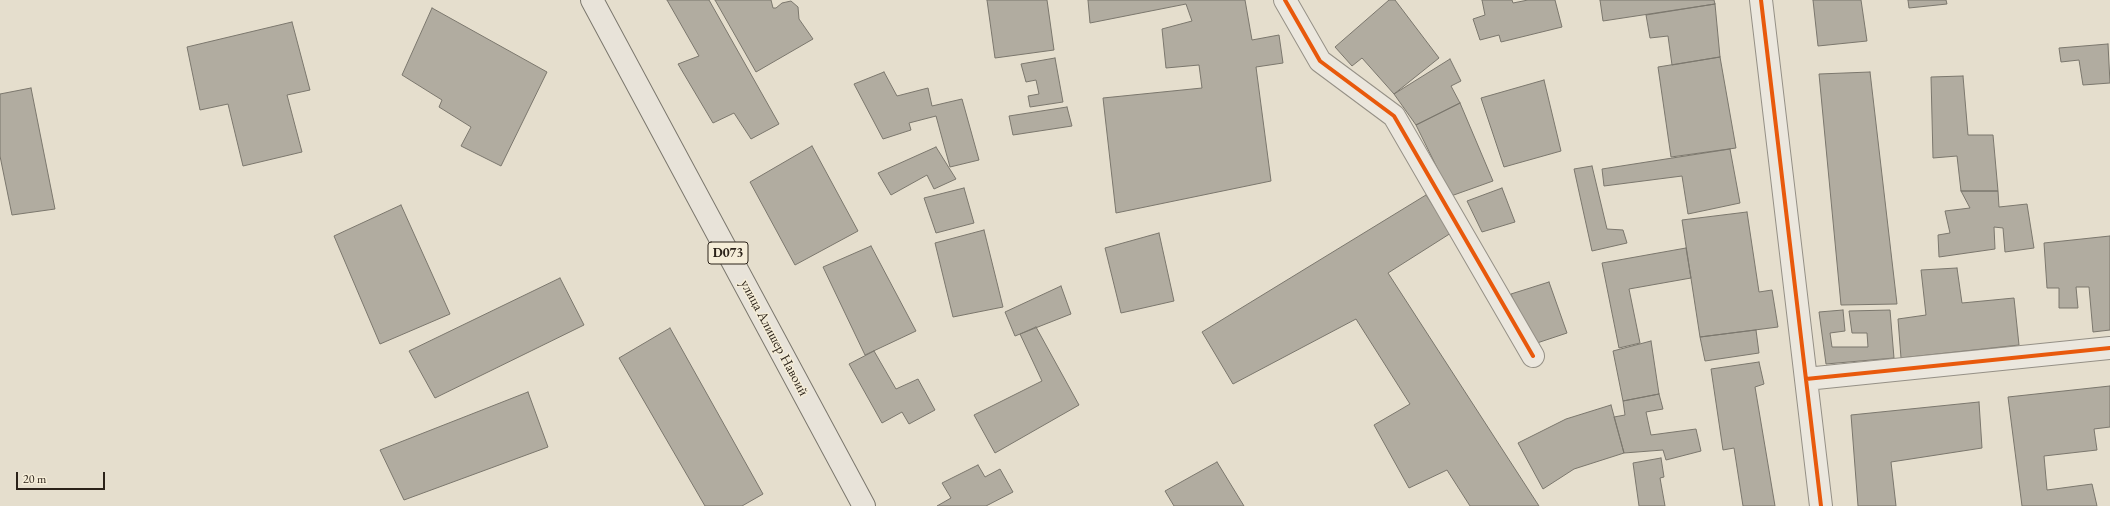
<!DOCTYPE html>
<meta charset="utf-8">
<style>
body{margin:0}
#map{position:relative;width:2110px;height:506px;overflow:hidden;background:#e5decd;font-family:"EB Garamond",serif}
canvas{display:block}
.scale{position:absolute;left:16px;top:472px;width:89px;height:18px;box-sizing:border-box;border:2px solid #2b2219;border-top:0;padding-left:5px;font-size:12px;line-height:14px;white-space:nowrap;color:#2b2219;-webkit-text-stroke:3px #f5edd8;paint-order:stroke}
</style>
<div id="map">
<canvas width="2110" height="506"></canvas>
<div class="scale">20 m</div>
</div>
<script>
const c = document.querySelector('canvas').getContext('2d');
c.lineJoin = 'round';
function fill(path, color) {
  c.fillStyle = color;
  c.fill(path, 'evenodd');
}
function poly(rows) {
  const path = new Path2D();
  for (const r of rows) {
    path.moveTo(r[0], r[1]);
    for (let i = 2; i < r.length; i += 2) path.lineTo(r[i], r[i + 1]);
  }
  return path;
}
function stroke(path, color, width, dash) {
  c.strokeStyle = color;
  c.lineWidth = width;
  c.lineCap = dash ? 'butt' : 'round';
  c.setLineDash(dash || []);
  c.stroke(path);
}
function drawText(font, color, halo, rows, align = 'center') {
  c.font = font + ' "EB Garamond",serif';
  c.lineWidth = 3;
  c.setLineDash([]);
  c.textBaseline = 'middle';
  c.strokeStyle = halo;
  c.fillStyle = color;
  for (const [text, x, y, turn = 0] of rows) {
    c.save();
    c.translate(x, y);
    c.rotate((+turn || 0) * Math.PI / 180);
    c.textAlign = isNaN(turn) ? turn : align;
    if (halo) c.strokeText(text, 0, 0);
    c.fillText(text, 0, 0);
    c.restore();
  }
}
const building = poly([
 [667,0,709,0,779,124,751,139,734,113,713,123,678,64,699,56,667,0],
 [715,0,771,0,773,8,776,8,782,3,791,1,798,7,799,19,813,39,756,72,715,0],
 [987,0,1047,0,1054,50,995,58,987,0],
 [1088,0,1245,0,1252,40,1279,35,1283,63,1256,67,1271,181,1116,213,1103,98,1202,88,1199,65,1166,68,1162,29,1192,21,1186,4,1090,23,1088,0],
 [1389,0,1395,0,1439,58,1394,94,1362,58,1352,66,1335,47,1389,0],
 [1482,0,1512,0,1513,3,1528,0,1555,0,1562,27,1501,42,1499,35,1480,40,1473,19,1485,15,1482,0],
 [1600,0,1714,0,1715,4,1603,21,1600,0],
 [1813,0,1861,0,1867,41,1818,46,1813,0],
 [1908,0,1946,0,1947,4,1909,8,1908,0],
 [1715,4,1720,57,1672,65,1668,36,1650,38,1646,15,1715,4],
 [432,8,547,72,501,166,461,146,471,127,439,107,442,100,402,75,432,8],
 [292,22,310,90,287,95,302,152,243,166,228,104,200,110,187,47,292,22],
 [2108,44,2110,83,2083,85,2079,60,2061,62,2059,48,2108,44],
 [1720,57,1736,148,1671,157,1658,67,1720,57],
 [1055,58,1063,102,1030,107,1028,96,1039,94,1036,80,1026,82,1021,64,1055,58],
 [1450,59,1461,81,1451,86,1460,103,1416,125,1394,94,1450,59],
 [884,72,897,96,928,88,932,106,962,99,979,160,950,167,936,116,909,123,911,130,883,139,854,84,884,72],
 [1870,72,1897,304,1841,305,1819,74,1870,72],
 [1963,76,1968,135,1993,135,1998,191,1961,191,1957,156,1933,158,1931,77,1963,76],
 [1544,80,1561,151,1504,167,1481,98,1544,80],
 [31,88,55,209,12,215,0,156,0,94,31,88],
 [1460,103,1493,181,1451,196,1416,125,1460,103],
 [1067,107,1072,126,1013,135,1009,116,1067,107],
 [812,146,858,231,795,265,750,182,812,146],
 [936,147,956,179,934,189,927,175,891,195,878,173,936,147],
 [1730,149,1740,203,1688,214,1682,176,1604,186,1602,169,1730,149],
 [1592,166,1607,229,1623,230,1627,243,1592,251,1574,169,1592,166],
 [964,188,974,223,936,233,924,198,964,188],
 [1502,188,1515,222,1482,232,1467,201,1502,188],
 [1961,191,1998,191,1999,207,2027,204,2034,248,2005,252,2003,228,1994,227,1995,249,1939,257,1938,235,1950,233,1945,211,1970,208,1961,191],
 [1426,195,1451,233,1388,273,1539,506,1470,506,1447,470,1409,488,1374,425,1410,404,1356,319,1233,384,1202,332,1426,195],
 [401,205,450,314,380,344,334,236,401,205],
 [1747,212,1759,292,1772,290,1778,327,1700,337,1682,220,1747,212],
 [984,230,1003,307,953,317,935,243,984,230],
 [1159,233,1174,301,1121,313,1105,248,1159,233],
 [2110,236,2110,330,2093,332,2089,287,2076,287,2078,308,2059,308,2059,288,2047,288,2044,243,2110,236],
 [871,246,916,331,865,355,823,267,871,246],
 [1686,248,1691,278,1629,289,1640,343,1619,348,1602,263,1686,248],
 [1957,268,1962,303,2014,298,2019,345,1901,358,1898,319,1926,315,1921,270,1957,268],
 [560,278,584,325,435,398,409,351,560,278],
 [1549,282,1567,333,1531,345,1511,294,1549,282],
 [1061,286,1071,314,1015,336,1005,312,1061,286],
 [1843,310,1845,331,1830,333,1832,347,1868,347,1867,333,1852,333,1849,311,1890,310,1894,358,1826,364,1819,312,1843,310],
 [1036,327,1079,405,995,453,974,415,1042,381,1020,334,1036,327],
 [670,328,763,494,742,506,705,506,619,358,670,328],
 [1756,330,1759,353,1705,361,1700,337,1756,330],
 [1651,341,1659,394,1623,401,1613,351,1651,341],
 [874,351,896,389,918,379,935,410,909,424,902,412,882,423,849,364,874,351],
 [1759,362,1764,384,1755,387,1775,506,1743,506,1734,448,1723,450,1711,369,1759,362],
 [2110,386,2110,427,2094,429,2097,450,2044,456,2047,490,2092,484,2097,506,2022,506,2008,397,2110,386],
 [528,392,548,447,404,500,380,450,528,392],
 [1659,394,1663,409,1646,412,1651,435,1696,429,1701,451,1666,460,1663,450,1624,453,1614,417,1625,415,1623,401,1659,394],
 [1979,402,1982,448,1891,462,1896,506,1858,506,1851,415,1979,402],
 [1611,405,1624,453,1574,469,1543,489,1518,443,1566,419,1611,405],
 [1661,458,1664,477,1660,478,1665,506,1639,506,1633,463,1661,458],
 [1217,462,1244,506,1174,506,1165,491,1217,462],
 [978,465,985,477,1000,469,1013,492,986,506,937,506,951,498,942,483,978,465]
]);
fill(building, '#b1aca0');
stroke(building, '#7b776d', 1);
const minor = poly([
 [1285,0,1320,61,1394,116,1533,356],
 [1761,0,1821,506],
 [1806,379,2110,348]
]);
const major = poly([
 [592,0,864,506]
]);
stroke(minor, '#959086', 24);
stroke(major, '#7b776d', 24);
stroke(minor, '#ebe7de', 22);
stroke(major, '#e8e3d9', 22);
stroke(poly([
 [1285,0,1320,61,1394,116,1533,356],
 [1761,0,1821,506],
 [1806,379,2110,348]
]), '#e8590c', 4);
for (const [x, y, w] of [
 [728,253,40]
]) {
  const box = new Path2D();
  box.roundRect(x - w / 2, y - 11, w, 22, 3);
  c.fillStyle = '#f5edd8';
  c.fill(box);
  stroke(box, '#2b2219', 1);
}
drawText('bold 13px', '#2b2219', null, [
 ["D073",728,253]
]);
drawText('14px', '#2b2219', '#f5edd8', [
 ["улица Алишер Навоий",774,338,62]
]);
</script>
